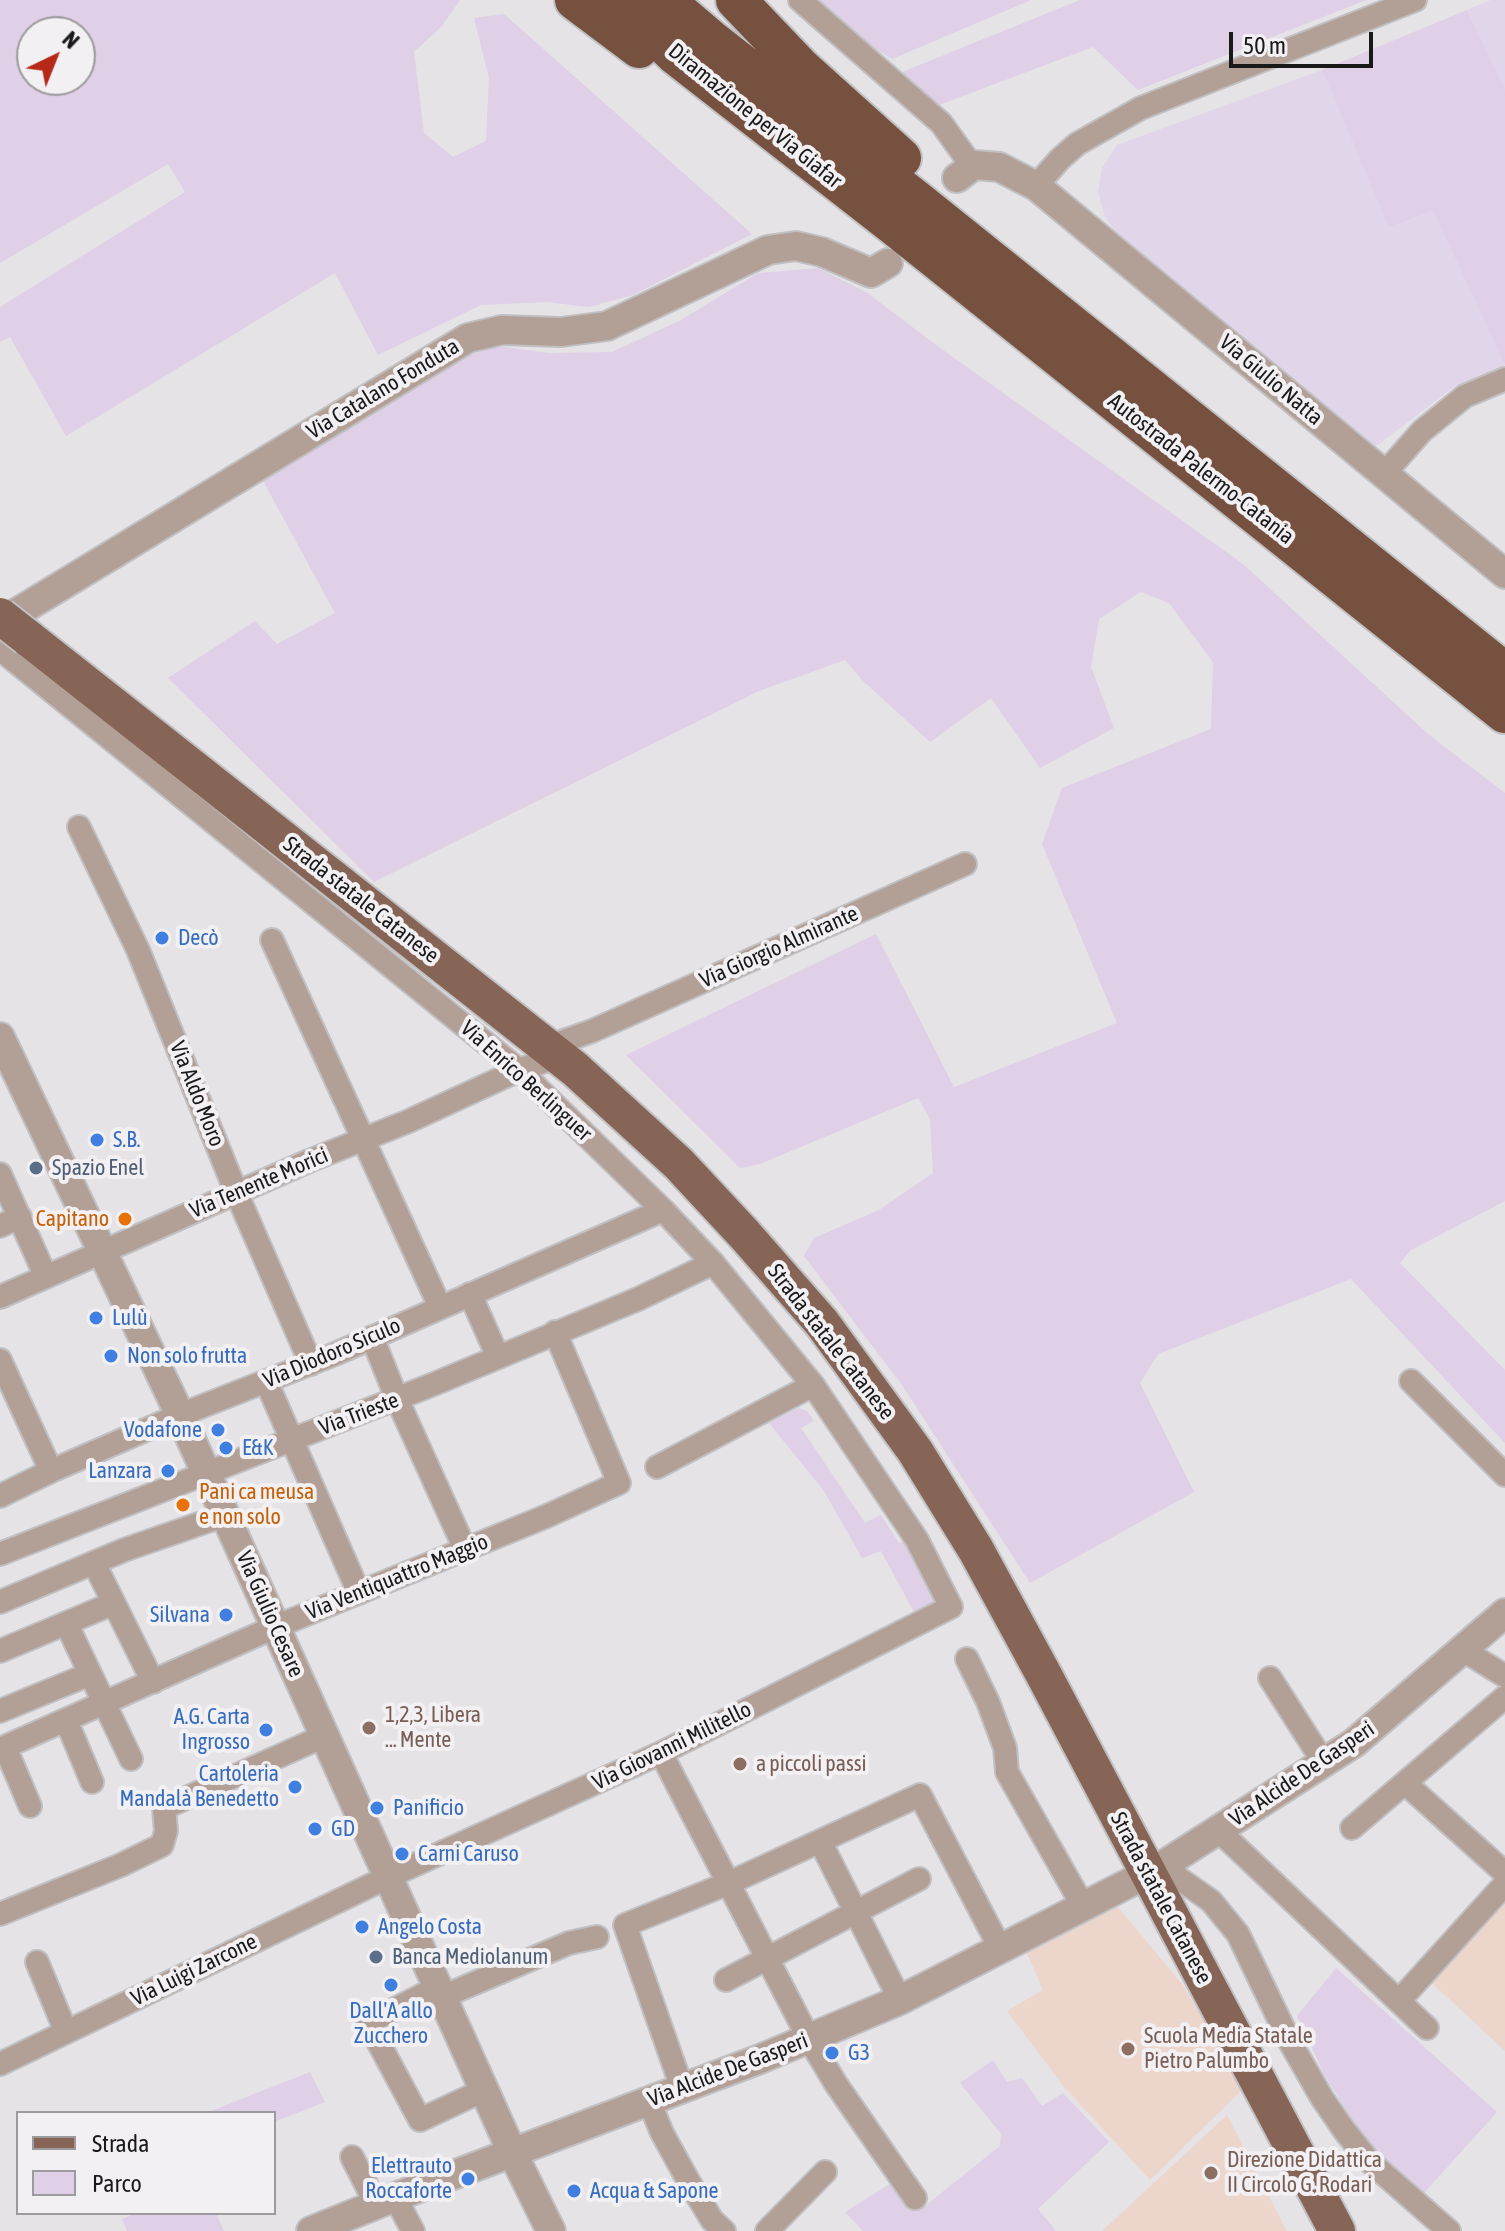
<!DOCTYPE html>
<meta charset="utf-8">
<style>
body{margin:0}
#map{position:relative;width:1505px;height:2231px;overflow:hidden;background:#e5e3e6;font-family:"Asap Condensed",sans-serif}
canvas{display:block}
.legend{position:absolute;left:16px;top:2111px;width:260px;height:104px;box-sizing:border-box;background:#f2f0f3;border:2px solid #9b9a9c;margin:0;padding:10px 14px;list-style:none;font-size:24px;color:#19191a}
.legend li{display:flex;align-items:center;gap:16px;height:40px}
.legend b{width:40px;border:2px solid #9b9a9c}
.north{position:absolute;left:16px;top:16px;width:80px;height:80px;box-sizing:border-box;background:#f2f0f3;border:2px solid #9b9a9c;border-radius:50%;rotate:43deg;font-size:22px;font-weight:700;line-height:32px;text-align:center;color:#19191a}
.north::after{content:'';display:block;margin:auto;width:28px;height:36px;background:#b62918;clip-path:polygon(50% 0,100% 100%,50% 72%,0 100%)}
.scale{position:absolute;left:1229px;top:32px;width:144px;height:36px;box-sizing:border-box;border:4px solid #19191a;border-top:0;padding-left:10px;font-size:24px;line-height:28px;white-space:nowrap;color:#19191a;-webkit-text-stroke:6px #f2f0f3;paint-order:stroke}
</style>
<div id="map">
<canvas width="1505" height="2231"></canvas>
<ul class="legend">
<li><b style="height:10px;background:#876556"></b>Strada</li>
<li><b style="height:22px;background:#dfcfe7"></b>Parco</li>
</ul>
<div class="north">N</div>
<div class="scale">50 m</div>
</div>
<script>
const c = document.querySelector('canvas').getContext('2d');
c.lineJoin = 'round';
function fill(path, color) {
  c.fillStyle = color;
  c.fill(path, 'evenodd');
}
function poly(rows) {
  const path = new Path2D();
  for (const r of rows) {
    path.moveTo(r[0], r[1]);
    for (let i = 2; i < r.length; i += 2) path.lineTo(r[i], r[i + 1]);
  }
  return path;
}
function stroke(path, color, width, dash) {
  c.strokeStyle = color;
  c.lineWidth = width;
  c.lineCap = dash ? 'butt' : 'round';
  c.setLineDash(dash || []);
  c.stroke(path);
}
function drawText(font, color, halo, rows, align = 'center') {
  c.font = font + ' "Asap Condensed",sans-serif';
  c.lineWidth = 8;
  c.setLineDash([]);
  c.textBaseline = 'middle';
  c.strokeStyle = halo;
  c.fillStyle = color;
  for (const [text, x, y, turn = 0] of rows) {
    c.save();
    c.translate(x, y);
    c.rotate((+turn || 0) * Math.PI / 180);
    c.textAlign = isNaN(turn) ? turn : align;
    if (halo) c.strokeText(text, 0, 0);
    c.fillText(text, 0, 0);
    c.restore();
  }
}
fill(poly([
 [1491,0,1505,0,1505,89,1467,10],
 [1322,70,1389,226,1433,209,1505,365,1454,387,1375,447,1361,438,1121,239,1105,217,1098,192,1102,168,1117,145]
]), '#e0d5e9');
fill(poly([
 [1505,1902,1505,2051,1431,1982],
 [1118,1907,1183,1985,1243,2089,1150,2180,1065,2088,1007,2011,1043,1990,1026,1951],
 [1227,2115,1287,2231,1102,2231]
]), '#ecd5ca');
fill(poly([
 [0,0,460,0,442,26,414,52,424,133,453,157,486,141,489,78,474,18,504,14,752,234,633,295,589,307,547,302,481,305,378,355,335,273,66,436,10,337,0,342,0,307,185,192,168,164,0,263],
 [32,32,80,32,80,80,32,80],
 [818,0,1031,0,892,59,867,44],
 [1080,0,1366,0,1138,90,1093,47,939,105,902,72],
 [1467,10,1505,89,1505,365,1433,210,1389,227,1322,70],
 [818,268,866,292,936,345,1243,564,1428,734,1505,793,1505,1201,1411,1250,1400,1263,1505,1370,1505,1443,1351,1279,1158,1354,1140,1383,1194,1492,1030,1583,902,1385,804,1256,814,1238,879,1210,933,1173,930,1119,918,1098,760,1164,740,1168,626,1055,876,934,954,1087,1117,1023,1042,844,1062,788,1211,729,1213,662,1169,603,1141,592,1099,619,1091,667,1114,728,1040,768,991,698,930,742,863,681,845,660,759,691,374,882,168,678,255,621,277,644,335,613,262,479,458,359,497,346,548,353,612,352,681,320,758,273],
 [799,1408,807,1411,814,1421,801,1428,865,1523,881,1515,899,1543,906,1541,940,1603,920,1623,881,1551,862,1558,824,1491,769,1423],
 [1336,1968,1497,2112,1423,2194,1366,2142,1325,2076,1297,2016],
 [993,2060,1007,2082,1022,2078,1042,2106,1063,2093,1109,2142,1038,2209,1056,2231,863,2231,845,2212,893,2182,906,2200,920,2210,1000,2146,1001,2134,960,2083],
 [310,2072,325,2102,274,2122,274,2113,206,2113],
 [136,2213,216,2213,224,2231,127,2231,122,2219]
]), '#dfcfe7');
const minor = poly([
 [800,0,941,123,972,166],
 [1036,186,1060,159,1077,144,1141,108,1415,0],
 [1384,474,1422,431,1465,396,1505,379],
 [0,649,519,1070,663,1210,713,1263,813,1385,917,1540,951,1607,661,1753,388,1877,0,2064],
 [79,827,138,950,236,1192,311,1364],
 [272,940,440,1307],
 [561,1042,592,1031,965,864],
 [0,1174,46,1277],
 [0,1226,20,1217],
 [470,1294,498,1357],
 [0,1297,309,1161,409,1121,519,1070,545,1061],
 [372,1337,397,1399,465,1549],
 [0,1360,51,1471],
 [266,1381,359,1593],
 [1411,1381,1505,1475],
 [657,1467,813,1385],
 [0,1496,51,1471,180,1415,335,1354,663,1210],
 [0,1554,434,1384,638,1299,713,1263],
 [94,1563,153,1682],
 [0,1602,124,1550,225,1515],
 [66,1623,131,1759],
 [1463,1650,1505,1676],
 [0,1651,114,1603],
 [967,1659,988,1702,1005,1748,1007,1772,1083,1906],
 [1270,1678,1324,1763],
 [0,1711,90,1674],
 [66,1720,92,1782],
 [5,1747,30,1806],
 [0,1749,275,1627,547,1516,619,1483,555,1332],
 [661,1753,809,2039,836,2084,915,2198],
 [1405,1783,1505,1873],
 [1352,1828,1505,1697],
 [1218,1830,1427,2028],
 [820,1841,900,2000],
 [1169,1861,1177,1877,1211,1901,1238,1934,1290,2042,1322,2098,1344,2130,1369,2161,1449,2231],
 [0,1914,121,1865,162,1845,166,1831,164,1808,324,1736],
 [37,1962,66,2032],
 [726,1980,919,1879],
 [438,1987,368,2023,420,2120,484,2090],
 [442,1997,569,1943,597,1937],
 [1399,2001,1505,1884],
 [682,2088,625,1925,729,1883,920,1795,1000,1948],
 [649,2101,662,2133,689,2182,712,2220,724,2231],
 [352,2157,376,2204],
 [395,2197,413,2231],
 [767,2231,825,2172]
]);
const tertiary = poly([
 [957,178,974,165,999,167,1036,186,1505,574],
 [0,623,468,338,502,330,561,332,607,326,768,250,796,246,822,252,871,273,888,263],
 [0,1037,180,1415,512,2152,551,2231],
 [1165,1864,1354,1743,1505,1613],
 [311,2231,395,2197,760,2059,900,2000,1133,1881]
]);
const primary = poly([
 [28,638,575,1069,679,1164,745,1235,822,1323,915,1451,976,1550,1045,1677,1337,2231]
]);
const motorway = poly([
 [575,0,639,48],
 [619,0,676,55,895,226,1505,713],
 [664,0,711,40,917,201,1505,673],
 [736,0,800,67,901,158]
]);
stroke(minor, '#c0bfc1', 26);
stroke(tertiary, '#c0bfc1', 32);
stroke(primary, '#c0bfc1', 40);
stroke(motorway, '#c0bfc1', 44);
stroke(minor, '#b29f96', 22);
stroke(tertiary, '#b29f96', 28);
stroke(primary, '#876556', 36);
stroke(motorway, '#76513f', 40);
const primaryBridge = poly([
 [0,616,28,638]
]);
stroke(primaryBridge, '#c0bfc1', 40, []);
stroke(primaryBridge, '#876556', 36);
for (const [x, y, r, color] of [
 [162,938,8,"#3f7fe0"],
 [97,1140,8,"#3f7fe0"],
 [36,1168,8,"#5c6f8a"],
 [125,1219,8,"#e8710a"],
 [96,1318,8,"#3f7fe0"],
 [111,1356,8,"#3f7fe0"],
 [218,1430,8,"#3f7fe0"],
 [226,1448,8,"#3f7fe0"],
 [168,1471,8,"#3f7fe0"],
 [183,1505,8,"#e8710a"],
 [226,1615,8,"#3f7fe0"],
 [369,1728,8,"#8d6e63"],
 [266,1730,8,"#3f7fe0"],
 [740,1764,8,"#8d6e63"],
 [295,1787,8,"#3f7fe0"],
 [377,1808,8,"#3f7fe0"],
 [315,1829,8,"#3f7fe0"],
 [402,1854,8,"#3f7fe0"],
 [362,1927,8,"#3f7fe0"],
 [376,1957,8,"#5c6f8a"],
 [391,1985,8,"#3f7fe0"],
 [1128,2049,8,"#8d6e63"],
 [832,2053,8,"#3f7fe0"],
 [1211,2173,8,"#8d6e63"],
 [468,2179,8,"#3f7fe0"],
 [574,2191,8,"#3f7fe0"]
]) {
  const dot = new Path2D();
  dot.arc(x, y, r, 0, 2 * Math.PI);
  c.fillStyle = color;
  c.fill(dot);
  stroke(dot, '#f2f0f3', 3);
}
drawText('22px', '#19191a', '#f2f0f3', [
 ["Diramazione per Via Giafar",755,116,39],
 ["Via Giulio Natta",1271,380,40],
 ["Via Catalano Fonduta",383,389,-31],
 ["Autostrada Palermo-Catania",1201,469,38],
 ["Strada statale Catanese",361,900,38],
 ["Via Giorgio Almirante",779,947,-24],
 ["Via Enrico Berlinguer",526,1081,42],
 ["Via Aldo Moro",197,1094,68],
 ["Via Tenente Morici",259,1183,-23],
 ["Strada statale Catanese",831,1342,52],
 ["Via Diodoro Siculo",332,1353,-23],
 ["Via Trieste",359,1414,-21],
 ["Via Ventiquattro Maggio",397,1577,-22],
 ["Via Giulio Cesare",270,1614,66],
 ["Via Giovanni Militello",672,1746,-26],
 ["Via Alcide De Gasperi",1302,1774,-34],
 ["Strada statale Catanese",1161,1898,62],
 ["Via Luigi Zarcone",194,1970,-26],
 ["Via Alcide De Gasperi",728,2070,-21]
]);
drawText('22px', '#366cbe', '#f2f0f3', [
 ["Decò",178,938],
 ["S.B.",113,1140],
 ["Lulù",112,1318],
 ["Non solo frutta",127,1356],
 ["Vodafone",202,1430,"right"],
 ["E&K",242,1448],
 ["Lanzara",152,1471,"right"],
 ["Silvana",210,1615,"right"],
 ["A.G. Carta",250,1717,"right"],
 ["Ingrosso",250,1742,"right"],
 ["Cartoleria",279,1774,"right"],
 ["Mandalà Benedetto",279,1799,"right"],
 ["Panificio",393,1808],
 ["GD",331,1829],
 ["Carni Caruso",418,1854],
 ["Angelo Costa",378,1927],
 ["Dall'A allo",391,2011,"center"],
 ["Zucchero",391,2036,"center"],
 ["G3",848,2053],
 ["Elettrauto",452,2166,"right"],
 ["Roccaforte",452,2191,"right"],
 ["Acqua & Sapone",590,2191]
], 'left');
drawText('22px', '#4e5e75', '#f2f0f3', [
 ["Spazio Enel",52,1168],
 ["Banca Mediolanum",392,1957]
], 'left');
drawText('22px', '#c56008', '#f2f0f3', [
 ["Capitano",109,1219],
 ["Pani ca meusa",199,1492,"left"],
 ["e non solo",199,1517,"left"]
], 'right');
drawText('22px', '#785e54', '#f2f0f3', [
 ["1,2,3, Libera",385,1715],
 ["... Mente",385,1740],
 ["a piccoli passi",756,1764],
 ["Scuola Media Statale",1144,2036],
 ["Pietro Palumbo",1144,2061],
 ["Direzione Didattica",1227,2160],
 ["II Circolo G. Rodari",1227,2185]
], 'left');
</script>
